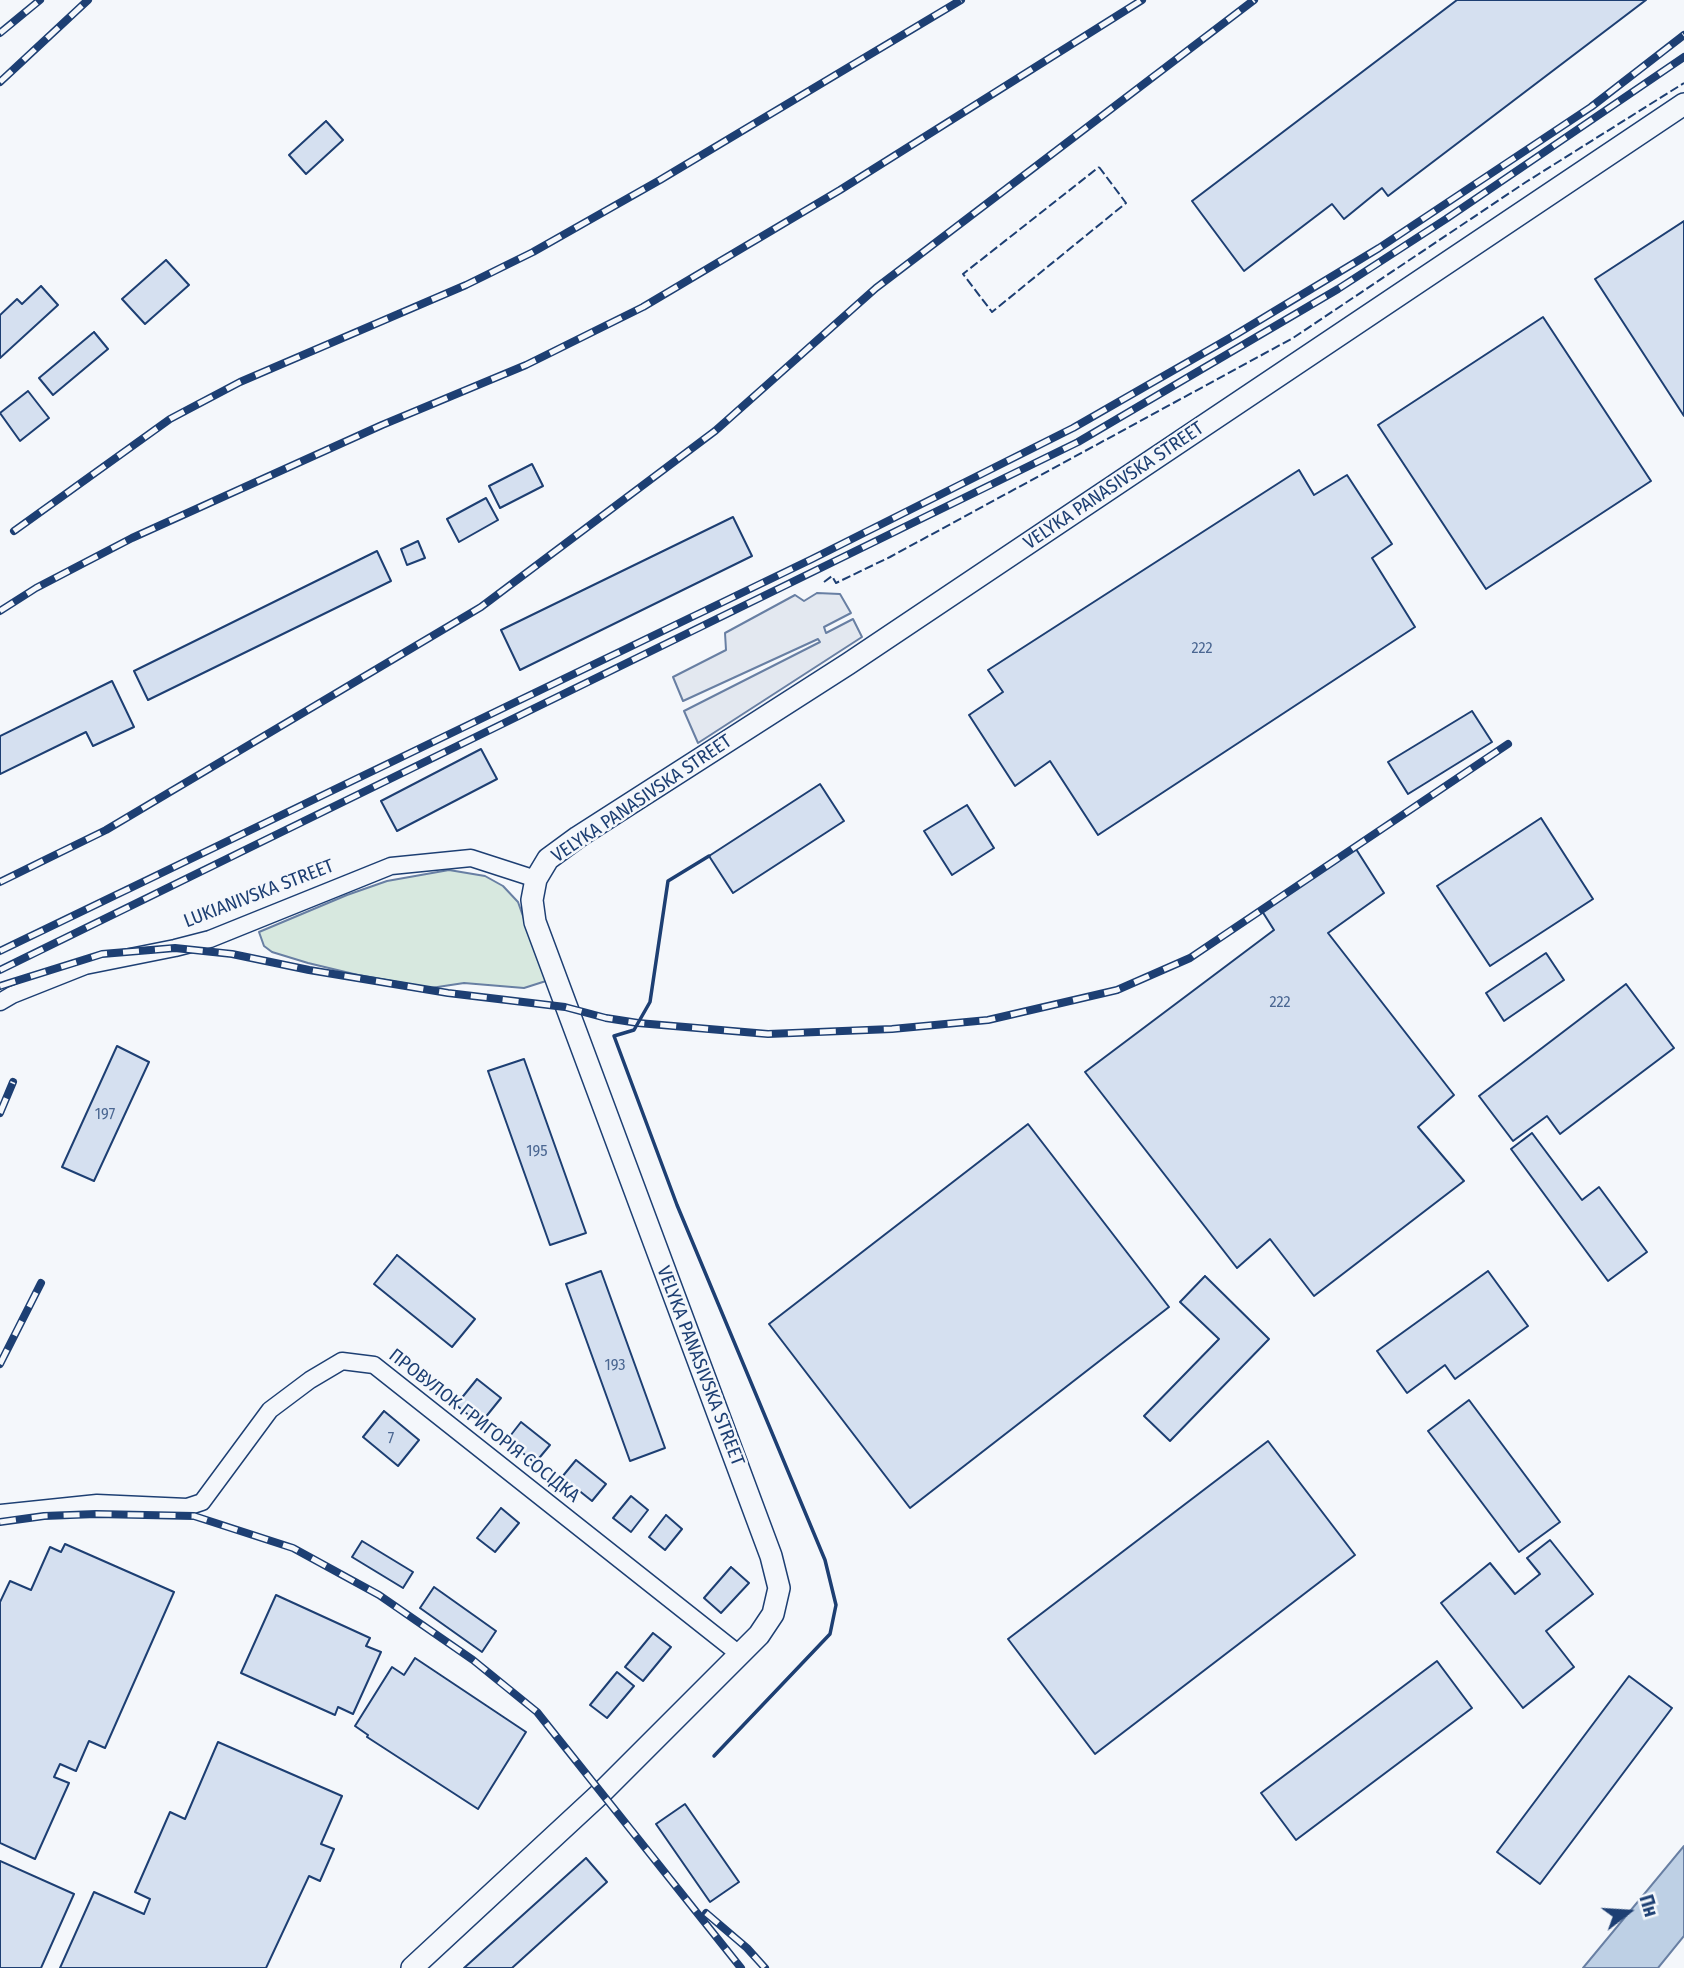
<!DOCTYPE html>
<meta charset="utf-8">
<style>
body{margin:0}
#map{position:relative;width:1684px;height:1968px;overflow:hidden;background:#f4f7fb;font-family:"Fira Sans Condensed",sans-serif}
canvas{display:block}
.north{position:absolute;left:1593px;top:1877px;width:70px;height:70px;-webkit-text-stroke:5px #f4f7fb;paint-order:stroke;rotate:73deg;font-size:19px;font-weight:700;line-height:28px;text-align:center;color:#1d3f73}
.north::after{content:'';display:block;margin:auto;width:24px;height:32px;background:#1d3f73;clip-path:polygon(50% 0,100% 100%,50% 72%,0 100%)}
</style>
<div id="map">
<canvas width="1684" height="1968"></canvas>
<div class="north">Пн</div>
</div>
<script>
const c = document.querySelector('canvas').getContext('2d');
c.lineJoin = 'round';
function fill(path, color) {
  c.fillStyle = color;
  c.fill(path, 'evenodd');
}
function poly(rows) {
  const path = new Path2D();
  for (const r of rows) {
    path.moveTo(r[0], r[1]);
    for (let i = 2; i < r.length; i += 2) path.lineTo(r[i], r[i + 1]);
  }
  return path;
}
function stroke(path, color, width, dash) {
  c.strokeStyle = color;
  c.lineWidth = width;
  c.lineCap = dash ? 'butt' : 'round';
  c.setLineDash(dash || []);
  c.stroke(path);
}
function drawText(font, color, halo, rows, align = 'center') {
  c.font = font + ' "Fira Sans Condensed",sans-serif';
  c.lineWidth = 5;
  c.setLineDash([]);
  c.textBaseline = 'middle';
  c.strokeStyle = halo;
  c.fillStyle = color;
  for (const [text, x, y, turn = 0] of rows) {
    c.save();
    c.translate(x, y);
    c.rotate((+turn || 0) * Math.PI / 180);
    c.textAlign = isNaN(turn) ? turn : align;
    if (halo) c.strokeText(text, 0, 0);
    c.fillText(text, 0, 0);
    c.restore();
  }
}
const green = poly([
 [449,870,485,876,503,886,518,902,546,981,524,988,464,983,431,988,358,975,308,963,272,952,264,946,259,932,347,895,387,881,449,870]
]);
fill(green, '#d7e8df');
stroke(green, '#687fa3', 2);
const parking = poly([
 [817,593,840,594,851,613,824,627,826,633,853,619,862,637,698,743,684,711,820,642,818,639,683,701,673,677,726,650,725,633,795,595,804,601,817,593]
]);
fill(parking, '#e3e8f0');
stroke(parking, '#687fa3', 2);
const water = poly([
 [1684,1846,1684,1936,1658,1968,1583,1968,1684,1846]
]);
fill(water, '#bed0e5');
stroke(water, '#687fa3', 2);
const building = poly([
 [1457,0,1646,0,1388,196,1382,188,1344,219,1332,204,1244,271,1192,201,1457,0],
 [326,121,343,140,306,174,289,155,326,121],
 [1684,221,1684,416,1595,279,1684,221],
 [166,260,189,285,145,324,122,299,166,260],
 [41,286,58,305,0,358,0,315,17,299,22,304,41,286],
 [1543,317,1651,481,1486,589,1378,425,1543,317],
 [94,332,108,349,53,395,39,378,94,332],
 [28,391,49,418,20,441,0,413,28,391],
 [532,464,543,486,500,508,489,486,532,464],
 [1299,470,1314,495,1347,475,1392,544,1372,558,1415,627,1098,835,1050,761,1015,786,969,715,1003,692,988,670,1299,470],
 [486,498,498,520,459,542,447,519,486,498],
 [733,517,752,556,520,670,501,630,733,517],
 [418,541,425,558,407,565,401,549,418,541],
 [377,551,391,581,148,700,134,671,377,551],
 [112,681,134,727,93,746,86,732,0,774,0,736,112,681],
 [1472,711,1492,742,1408,794,1388,762,1472,711],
 [481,749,497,779,397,831,381,801,481,749],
 [820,784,844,821,733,893,709,856,820,784],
 [967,805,994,848,952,875,924,831,967,805],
 [1541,818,1593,899,1490,966,1437,886,1541,818],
 [1356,849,1384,893,1328,933,1454,1095,1418,1127,1464,1181,1314,1296,1270,1239,1237,1268,1085,1072,1274,930,1262,911,1356,849],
 [1546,953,1564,980,1504,1021,1486,993,1546,953],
 [1626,984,1674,1048,1560,1134,1547,1116,1513,1141,1479,1096,1626,984],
 [117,1046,149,1062,94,1181,62,1167,117,1046],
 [524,1059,586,1233,550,1245,488,1071,524,1059],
 [1028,1124,1169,1307,910,1508,769,1324,1028,1124],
 [1532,1133,1582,1200,1599,1187,1647,1252,1608,1281,1511,1149,1532,1133],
 [397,1255,475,1319,452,1347,374,1284,397,1255],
 [601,1271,665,1448,630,1461,566,1284,601,1271],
 [1488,1271,1528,1326,1455,1379,1445,1365,1407,1393,1377,1351,1488,1271],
 [1205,1276,1269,1339,1170,1441,1144,1416,1219,1339,1180,1302,1205,1276],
 [477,1379,501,1398,480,1424,456,1405,477,1379],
 [1469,1400,1560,1522,1519,1552,1428,1431,1469,1400],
 [384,1411,419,1440,398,1466,363,1437,384,1411],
 [521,1422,550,1445,535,1463,507,1440,521,1422],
 [1268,1441,1355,1555,1095,1754,1008,1639,1268,1441],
 [576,1460,606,1484,592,1501,562,1477,576,1460],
 [631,1496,648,1510,631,1532,613,1518,631,1496],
 [501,1508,519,1523,495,1552,477,1538,501,1508],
 [666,1515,682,1529,665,1550,649,1537,666,1515],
 [1550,1540,1593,1594,1546,1631,1574,1667,1523,1708,1441,1603,1490,1563,1515,1594,1540,1574,1527,1558,1550,1540],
 [362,1541,413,1572,403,1588,352,1557,362,1541],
 [65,1544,174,1592,105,1748,89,1741,76,1771,60,1764,54,1777,69,1783,35,1859,0,1843,0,1602,10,1581,31,1590,50,1547,61,1552,65,1544],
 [731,1567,749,1583,721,1613,704,1598,731,1567],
 [434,1587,496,1631,482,1652,420,1608,434,1587],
 [276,1595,370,1638,366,1646,381,1652,353,1714,338,1707,335,1715,241,1673,276,1595],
 [653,1633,671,1647,643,1681,625,1667,653,1633],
 [415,1658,526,1732,478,1809,367,1737,368,1735,355,1726,392,1667,404,1675,415,1658],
 [1437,1661,1472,1708,1296,1840,1261,1793,1437,1661],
 [617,1672,634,1686,607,1718,590,1705,617,1672],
 [1629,1676,1672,1708,1540,1884,1497,1852,1629,1676],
 [218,1742,342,1796,321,1844,334,1849,320,1881,309,1876,266,1968,60,1968,94,1892,144,1914,150,1899,135,1892,170,1812,185,1819,218,1742],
 [685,1804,739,1882,710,1902,656,1824,685,1804],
 [586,1858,607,1882,512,1968,464,1968,586,1858],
 [0,1861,74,1894,41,1968,0,1968,0,1861]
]);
fill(building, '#d5e0f0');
stroke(building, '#1d3f73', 2);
const minor = poly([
 [0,1002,12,995,85,966,175,948,210,939,391,866,471,858,536,879],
 [0,1513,97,1503,187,1507,202,1502,270,1410,310,1380,342,1361,374,1365,739,1654]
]);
const tertiary = poly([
 [412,1968,602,1792,759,1635,773,1614,779,1588,771,1556,535,922,532,900,536,879,548,859,578,837,848,664,1684,104]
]);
stroke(minor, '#1d3f73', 19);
stroke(tertiary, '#1d3f73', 24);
stroke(minor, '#f4f7fb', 16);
stroke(tertiary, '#f4f7fb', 21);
const rail = poly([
 [0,33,40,0],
 [0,82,88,0],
 [14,531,170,419,240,382,466,285,533,252,660,180,961,0],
 [0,611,36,588,132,538,382,425,526,365,643,307,840,190,1142,0],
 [0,882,106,830,481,607,715,431,876,288,1254,0],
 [0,951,812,559,1073,428,1235,335,1379,248,1591,107,1684,35],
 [0,970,1078,442,1338,289,1446,219,1684,57],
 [0,986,102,954,175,948,232,954,309,970,448,993,565,1007,606,1018,638,1023,768,1034,892,1029,988,1020,1117,990,1190,958,1508,744],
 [0,1113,13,1082],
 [0,1364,41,1283],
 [0,1522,44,1516,96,1514,194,1516,293,1548,379,1595,473,1660,537,1712,741,1968],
 [706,1913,747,1948,765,1968]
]);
stroke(rail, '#1d3f73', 8);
stroke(rail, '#f4f7fb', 5, [16]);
stroke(poly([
 [1099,167,1126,203,992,312,963,274,1099,167],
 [824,582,832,576,836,583,890,557,1293,338,1526,182,1684,83]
]), '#1d3f73', 2, [9, 3.5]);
stroke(poly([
 [709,856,668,881,650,1002,634,1030,614,1036,677,1205,825,1560,836,1605,830,1634,714,1756]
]), '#1d3f73', 3.5);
drawText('16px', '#4b6792', null, [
 ["222",1202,649],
 ["222",1280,1003],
 ["197",105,1115],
 ["195",537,1152],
 ["193",615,1366],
 ["7",391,1439]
]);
drawText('19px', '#1d3f73', '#f4f7fb', [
 ["VELYKA PANASIVSKA STREET",1114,486,-34],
 ["VELYKA PANASIVSKA STREET",642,799,-34],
 ["LUKIANIVSKA STREET",259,894,-21],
 ["VELYKA PANASIVSKA STREET",700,1366,69],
 ["ПРОВУЛОК ГРИГОРІЯ СОСІДКА",484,1426,38]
]);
</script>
